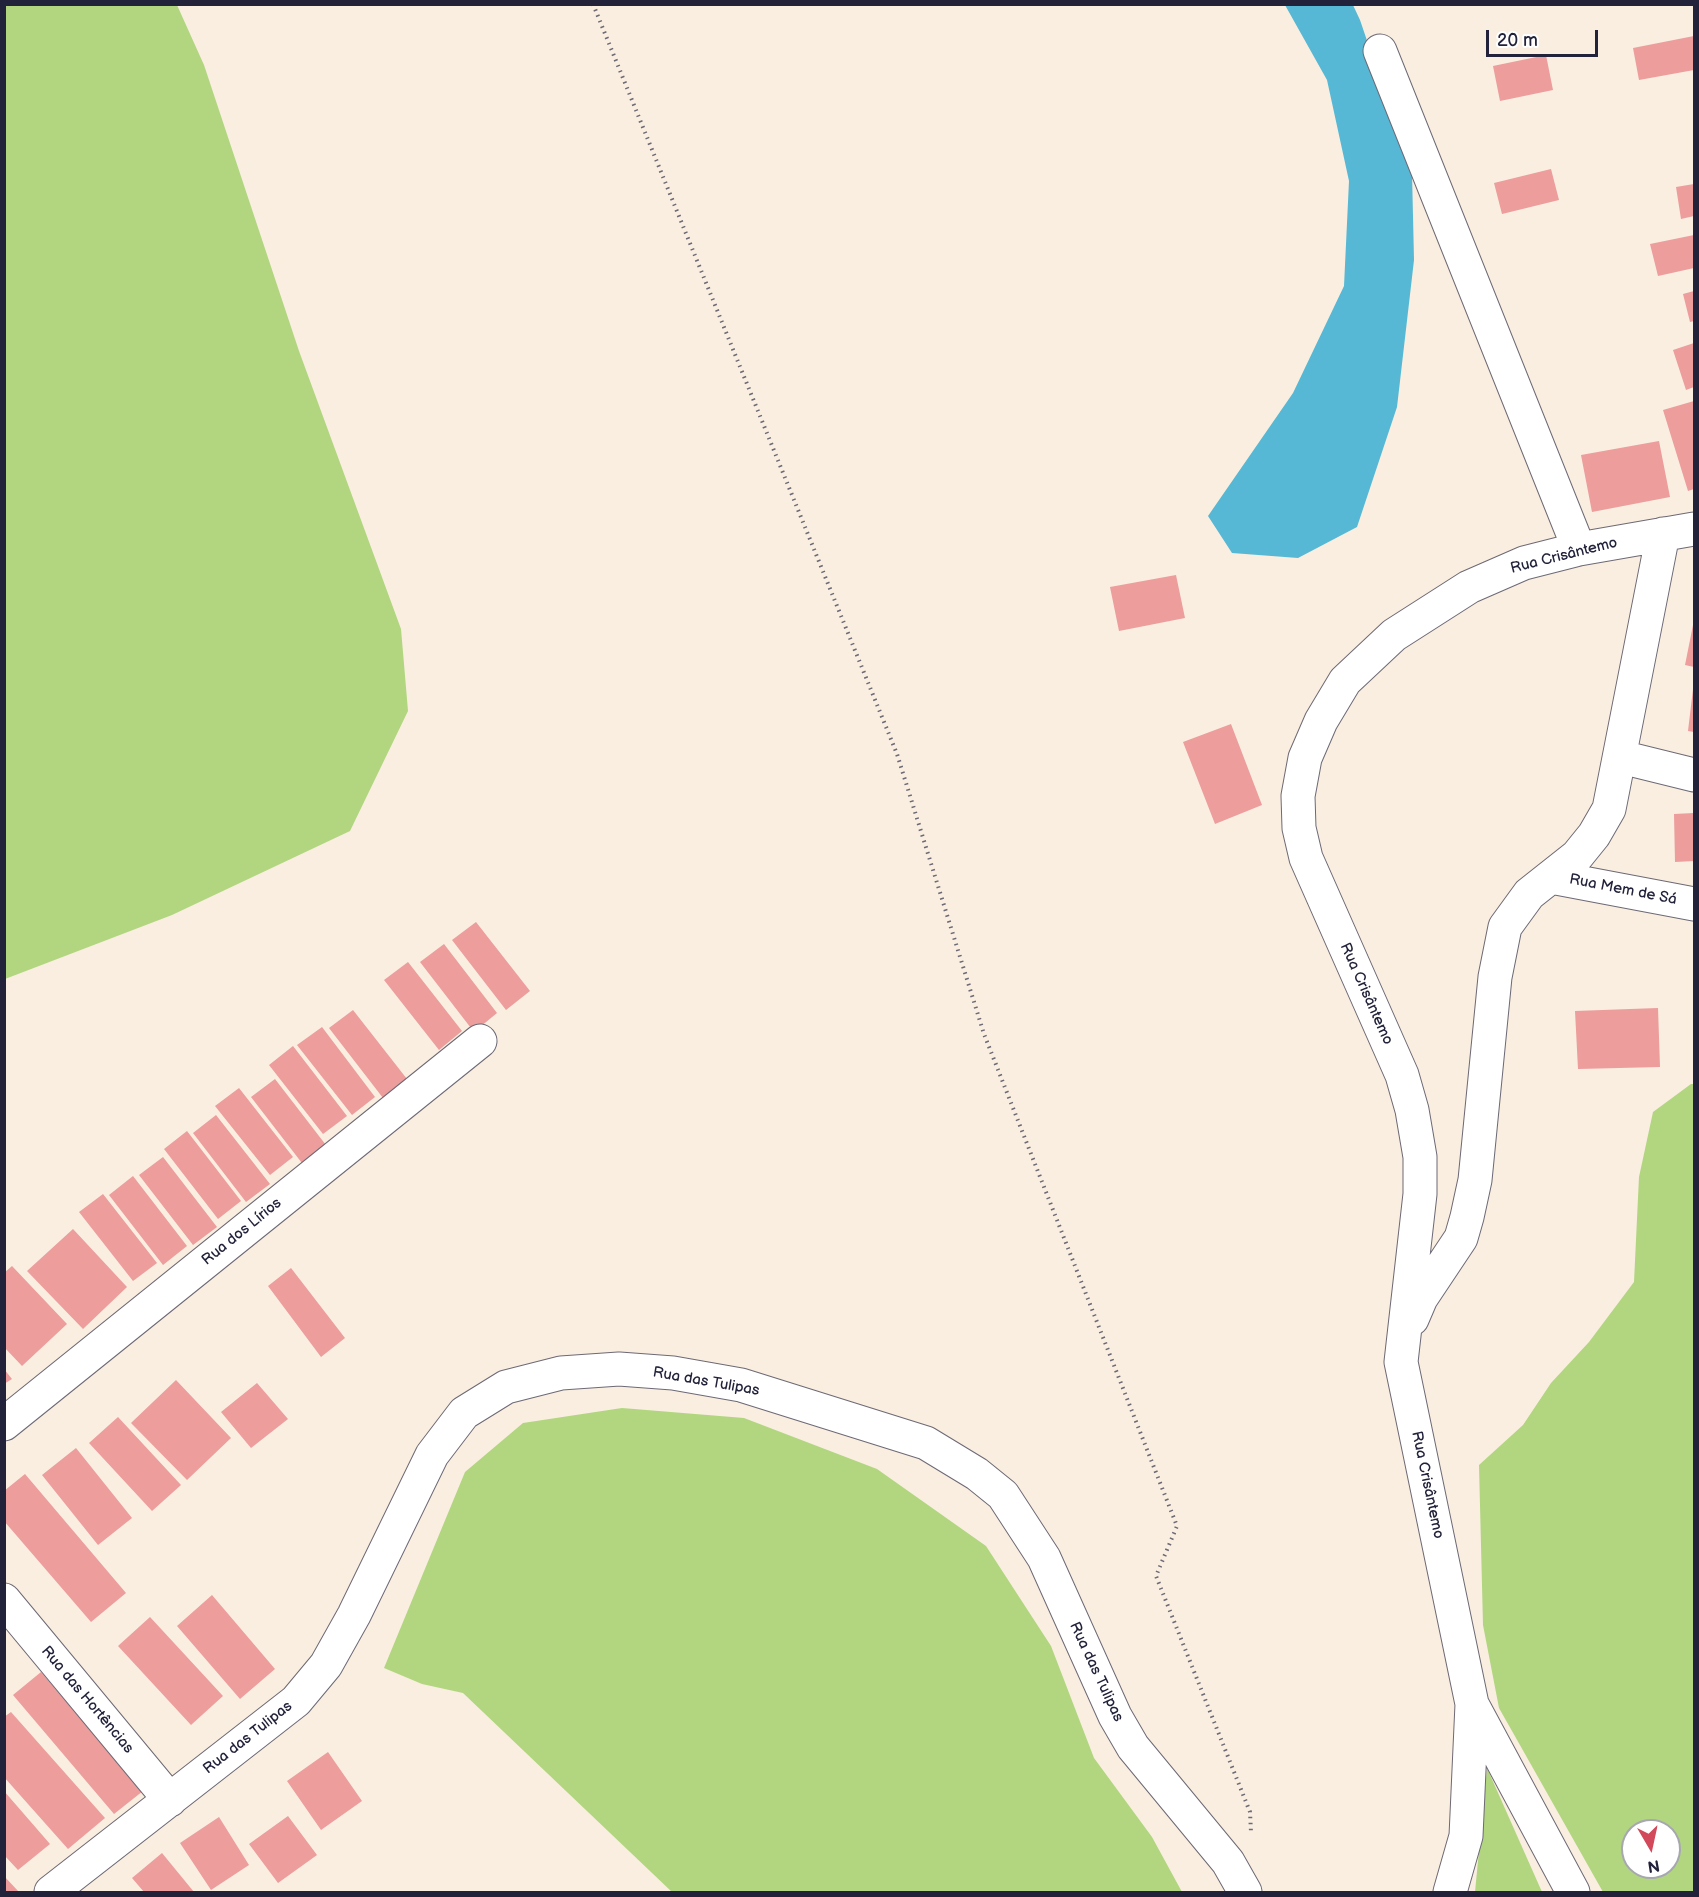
<!DOCTYPE html>
<meta charset="utf-8">
<style>
body{margin:0}
#map{position:relative;width:1699px;height:1897px;overflow:hidden;background:#f9eee0;font-family:"Balsamiq Sans",sans-serif}
canvas{display:block}
.frame{position:absolute;inset:0;border:6px solid #22223b;pointer-events:none}
.north{position:absolute;left:1621px;top:1819px;width:60px;height:60px;box-sizing:border-box;background:#fff;border:2px solid #a7a7b1;border-radius:50%;rotate:171deg;font-size:16px;font-weight:700;line-height:24px;text-align:center;color:#22223b}
.north::after{content:'';display:block;margin:auto;width:21px;height:27px;background:#d1495b;clip-path:polygon(50% 0,100% 100%,50% 72%,0 100%)}
.scale{position:absolute;left:1486px;top:30px;width:112px;height:27px;box-sizing:border-box;border:3px solid #22223b;border-top:0;padding-left:8px;font-size:18px;line-height:21px;white-space:nowrap;color:#22223b;-webkit-text-stroke:4px #fff;paint-order:stroke}
</style>
<div id="map">
<canvas width="1699" height="1897"></canvas>
<div class="frame"></div>
<div class="north">N</div>
<div class="scale">20 m</div>
</div>
<script>
const c = document.querySelector('canvas').getContext('2d');
c.lineJoin = 'round';
function fill(path, color) {
  c.fillStyle = color;
  c.fill(path, 'evenodd');
}
function poly(rows) {
  const path = new Path2D();
  for (const r of rows) {
    path.moveTo(r[0], r[1]);
    for (let i = 2; i < r.length; i += 2) path.lineTo(r[i], r[i + 1]);
  }
  return path;
}
function stroke(path, color, width, dash) {
  c.strokeStyle = color;
  c.lineWidth = width;
  c.lineCap = dash ? 'butt' : 'round';
  c.setLineDash(dash || []);
  c.stroke(path);
}
function drawText(font, color, halo, rows, align = 'center') {
  c.font = font + ' "Balsamiq Sans",sans-serif';
  c.lineWidth = 4.5;
  c.setLineDash([]);
  c.textBaseline = 'middle';
  c.strokeStyle = halo;
  c.fillStyle = color;
  for (const [text, x, y, turn = 0] of rows) {
    c.save();
    c.translate(x, y);
    c.rotate((+turn || 0) * Math.PI / 180);
    c.textAlign = isNaN(turn) ? turn : align;
    if (halo) c.strokeText(text, 0, 0);
    c.fillText(text, 0, 0);
    c.restore();
  }
}
fill(poly([
 [5,4,177,5,204,65,299,351,401,629,408,711,350,831,172,915,5,979],
 [1691,1084,1694,1084,1694,1892,1603,1892,1499,1708,1483,1625,1479,1465,1523,1425,1551,1383,1589,1342,1634,1282,1639,1177,1653,1112],
 [1633,1831,1669,1831,1669,1867,1633,1867],
 [622,1408,744,1418,877,1469,986,1546,1051,1646,1094,1758,1152,1837,1182,1892,672,1892,463,1693,422,1684,384,1668,465,1472,523,1423],
 [1487,1768,1542,1892,1475,1892]
]), '#b1d67f');
fill(poly([
 [1285,5,1353,5,1360,20,1412,173,1414,260,1397,407,1357,527,1298,558,1232,553,1208,516,1293,393,1344,286,1349,181,1327,80]
]), '#56b8d4');
fill(poly([
 [1694,36,1694,70,1639,80,1633,48],
 [1546,55,1553,90,1500,101,1493,66],
 [1551,169,1559,200,1502,214,1494,183],
 [1694,184,1694,216,1681,219,1676,187],
 [1694,235,1694,268,1658,276,1650,244],
 [1694,291,1694,321,1690,322,1683,294],
 [1694,343,1694,387,1686,390,1673,350],
 [1694,401,1694,489,1688,491,1663,410],
 [1659,441,1670,497,1592,512,1581,455],
 [1176,575,1185,618,1119,631,1110,587],
 [1693,625,1694,625,1694,667,1685,665],
 [1693,689,1694,689,1694,732,1688,731],
 [1231,724,1262,805,1215,824,1183,742],
 [1694,813,1694,861,1675,862,1674,814],
 [476,922,530,991,506,1010,452,940],
 [444,944,497,1013,474,1032,420,962],
 [408,962,462,1031,439,1050,384,980],
 [1658,1008,1660,1067,1578,1069,1575,1011],
 [353,1010,407,1079,383,1098,329,1028],
 [322,1027,375,1097,352,1115,297,1045],
 [293,1046,347,1116,323,1134,269,1065],
 [275,1079,329,1149,305,1167,251,1097],
 [239,1088,293,1157,270,1175,215,1106],
 [216,1115,270,1184,246,1202,193,1133],
 [187,1131,241,1201,218,1219,164,1149],
 [163,1157,217,1227,193,1245,139,1175],
 [133,1176,187,1246,163,1265,109,1195],
 [103,1194,157,1263,133,1281,79,1212],
 [73,1229,127,1287,83,1329,27,1271],
 [12,1266,67,1324,22,1366,4,1347,4,1273],
 [291,1268,345,1338,321,1357,268,1286],
 [4,1369,12,1379,4,1384],
 [176,1380,231,1438,187,1480,131,1423],
 [257,1383,288,1419,251,1448,221,1412],
 [118,1417,181,1485,152,1511,89,1443],
 [76,1448,132,1518,98,1545,42,1475],
 [25,1474,126,1593,91,1622,4,1521,4,1491],
 [212,1595,275,1669,240,1699,177,1626],
 [150,1617,223,1696,191,1725,118,1646],
 [41,1672,143,1791,114,1814,13,1695],
 [11,1712,105,1818,68,1849,4,1777,4,1717],
 [328,1752,362,1801,321,1830,287,1781],
 [4,1791,50,1844,18,1870,4,1855],
 [288,1816,317,1855,278,1883,249,1844],
 [219,1817,249,1865,211,1890,180,1843],
 [162,1853,194,1892,144,1892,132,1878],
 [4,1876,19,1892,4,1892]
]), '#ec9d9c');
const minor = poly([
 [1380,51,1579,549],
 [1621,757,1694,775],
 [1551,877,1694,904],
 [1412,1319,1421,1298,1461,1238,1467,1217,1475,1180,1495,977,1505,927,1529,894,1577,856,1594,835,1609,809,1663,534],
 [4,1424,480,1041],
 [4,1600,170,1800],
 [1473,1706,1573,1892],
 [51,1892,296,1701,326,1665,354,1615,432,1455,464,1413,506,1387,561,1373,619,1369,673,1373,741,1385,926,1443,977,1474,1003,1495,1044,1558,1115,1716,1133,1747,1228,1862,1245,1892],
 [1450,1892,1466,1836,1472,1704,1401,1362,1420,1194,1420,1157,1412,1110,1402,1075,1306,858,1299,828,1298,796,1305,758,1321,721,1345,681,1394,635,1469,587,1524,563,1579,549,1694,529]
]);
stroke(minor, '#6d6975', 35);
stroke(poly([
 [593,4,897,754,984,1034,1177,1526,1156,1576,1250,1812,1251,1832]
]), '#6d6975', 4, [1.5, 4.5]);
stroke(minor, '#fff', 33);
drawText('15px', '#22223b', '#fff', [
 ["Rua Crisântemo",1564,556,-14],
 ["Rua Mem de Sá",1623,890,11],
 ["Rua Crisântemo",1366,994,66],
 ["Rua dos Lírios",242,1232,-39],
 ["Rua das Tulipas",706,1382,10],
 ["Rua Crisântemo",1427,1485,78],
 ["Rua das Tulipas",1096,1672,65],
 ["Rua das Hortências",87,1700,50],
 ["Rua das Tulipas",248,1738,-38]
]);
</script>
